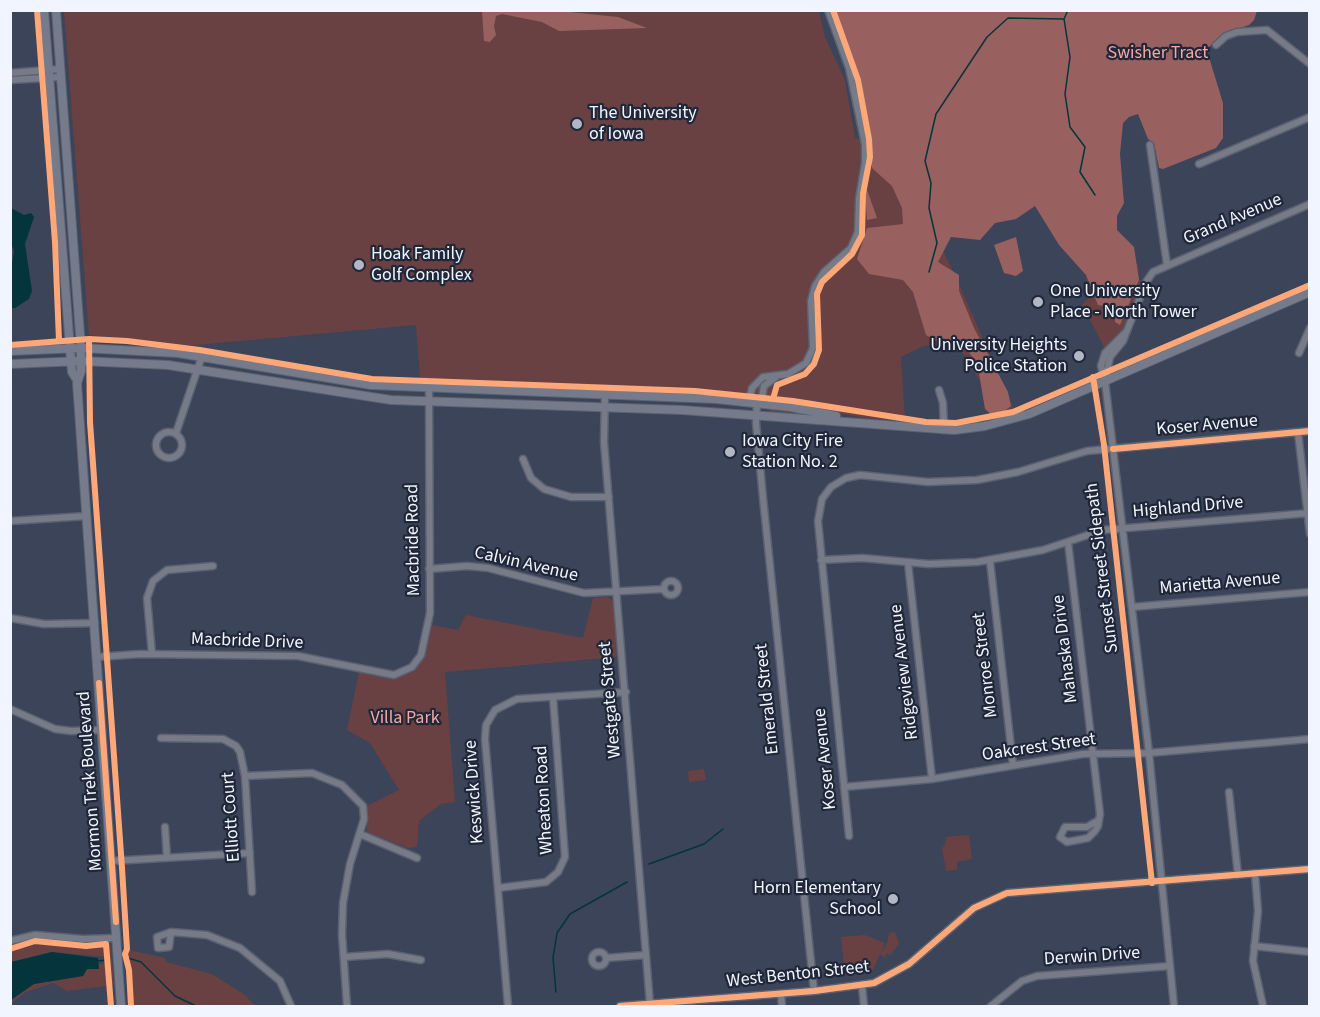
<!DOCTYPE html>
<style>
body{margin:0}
#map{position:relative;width:1320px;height:1017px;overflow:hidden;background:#3b4459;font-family:"Source Sans 3",sans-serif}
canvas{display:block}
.frame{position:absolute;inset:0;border:12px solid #f0f5ff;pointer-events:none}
</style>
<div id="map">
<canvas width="1320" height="1017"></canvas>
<div class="frame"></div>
</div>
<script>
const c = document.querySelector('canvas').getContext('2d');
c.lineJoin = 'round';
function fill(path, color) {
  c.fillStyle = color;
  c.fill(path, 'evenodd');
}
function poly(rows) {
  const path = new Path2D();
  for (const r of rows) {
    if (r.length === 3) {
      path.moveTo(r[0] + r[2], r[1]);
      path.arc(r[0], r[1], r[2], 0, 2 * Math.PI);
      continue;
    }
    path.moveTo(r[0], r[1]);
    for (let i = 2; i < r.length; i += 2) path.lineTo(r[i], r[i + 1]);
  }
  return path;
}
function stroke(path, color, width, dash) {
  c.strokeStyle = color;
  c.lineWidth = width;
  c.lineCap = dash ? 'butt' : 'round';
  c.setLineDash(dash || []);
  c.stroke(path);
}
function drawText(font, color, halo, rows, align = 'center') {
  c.font = font + ' "Source Sans 3",sans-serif';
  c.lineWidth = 4.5;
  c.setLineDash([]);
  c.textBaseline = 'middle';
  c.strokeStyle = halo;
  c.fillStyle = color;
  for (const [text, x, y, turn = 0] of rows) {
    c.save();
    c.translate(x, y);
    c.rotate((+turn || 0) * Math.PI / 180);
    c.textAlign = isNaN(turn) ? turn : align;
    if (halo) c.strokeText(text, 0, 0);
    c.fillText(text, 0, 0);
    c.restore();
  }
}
fill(poly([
 [64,11,819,11,825,37,845,80,855,138,894,148,958,282,1015,412,1021,410,1004,417,971,424,950,425,991,418,980,381,956,343,924,346,901,357,905,420,936,425,865,418,713,391,420,380,416,325,185,346,89,335],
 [1138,264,1139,280,1142,281,1122,331,1105,349,1082,304,1088,299,1086,275,1092,293,1094,268],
 [1092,378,1076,390,1036,406,1031,405],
 [771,408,795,411,823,417,768,414],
 [608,597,613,601,618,657,445,672,455,802,441,804,419,821,417,847,408,848,367,832,367,806,399,790,370,743,347,730,359,672,392,678,412,672,426,653,432,625,458,630,466,615,583,638,593,598],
 [704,769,706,780,689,782,688,771],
 [969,835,972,859,957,862,957,870,946,871,942,848,945,845,946,837],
 [895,932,899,944,890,955,887,953,885,958,880,954,873,970,845,975,841,937,865,935,885,943,881,954,887,943,889,933],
 [44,938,108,942,111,946,114,985,67,991,53,983,26,992,11,1003,11,1000,34,984,83,976,87,969,98,969,98,964,108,963,107,957,52,952,11,962,11,946,30,939],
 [129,950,165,958,166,962,212,974,245,995,255,1006,133,1006,126,954]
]), '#694142');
fill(poly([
 [482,11,560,11,618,17,647,28,559,31,542,22,502,14,496,16,494,26,496,35,490,42,484,41],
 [835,11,1257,11,1254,20,1249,25,1223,34,1209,47,1208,54,1223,103,1223,138,1216,148,1163,169,1159,168,1154,143,1148,139,1138,114,1129,117,1123,123,1120,154,1124,203,1117,216,1117,230,1134,247,1139,280,1120,325,1115,322,1115,316,1109,307,1098,305,1086,275,1059,245,1035,206,1016,219,995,223,980,240,951,237,938,262,959,275,959,291,974,328,1008,392,1011,406,1003,412,991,414,985,409,979,373,974,359,965,347,954,341,938,342,926,335,913,292,903,280,869,274,857,259,867,228,903,224,902,208,892,186,872,168,871,134,859,75],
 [866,187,877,218,867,220,865,194],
 [1016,237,1023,271,1016,276,1004,273,994,245]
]), '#986160');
fill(poly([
 [11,208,24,215,31,213,34,217,25,244,32,291,29,299,15,308,10,308,11,269,14,251,11,243],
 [52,952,98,958,99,969,87,969,83,976,34,984,11,1000,11,962]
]), '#05353c');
stroke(poly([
 [1064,19,1070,57,1065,94,1070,127,1085,147,1080,172,1095,195],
 [929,272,937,243,929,208,931,183,925,161,936,114,987,37,1008,18,1064,19,1068,10],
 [649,864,704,844,723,829],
 [128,958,141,962,175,996,196,1006],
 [96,961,108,960],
 [556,992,553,958,557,933,570,914,627,882]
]), '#05353c', 1.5);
const minor = poly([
 [1216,45,1226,36,1237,32,1267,30,1310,64],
 [10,73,60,69],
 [10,80,61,77],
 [1150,145,1167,265],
 [1199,164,1310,117],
 [1299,353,1310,328],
 [1105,381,1101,366,1105,353,1125,333],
 [939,390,943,403,944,430],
 [605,394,604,442,650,1004],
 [749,402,752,388,763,377,788,374,806,363,813,348,811,301,815,286,824,272,851,248,858,232,859,199,865,163,865,144,849,68,828,10],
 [757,403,756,423,763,498,814,991],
 [761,403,764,386,776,377],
 [169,445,13],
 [176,433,202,356],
 [1298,433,1310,534],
 [523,459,531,478,544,489,571,497,609,497],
 [10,521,87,516],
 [1068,542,1100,814,1098,826,1095,831,1088,838,1067,842,1060,837,1065,827,1087,827,1099,820],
 [821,560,862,558,929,564,977,562,1043,550,1103,530,1310,513],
 [990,561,1013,765],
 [908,563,932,779],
 [429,569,467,566,488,568,584,593,664,589],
 [671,588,7],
 [1132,607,1310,592],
 [10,618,44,624,95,623],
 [152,654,147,598,153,581,167,570,213,566],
 [97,657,140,654,298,656,394,675,412,667,421,655,430,613,429,389],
 [10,709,55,729,71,731,102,730],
 [161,738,223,739,236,746,240,752,245,776,252,892],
 [245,776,312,773,342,785,363,806,364,819,350,864,343,903,342,934,347,1006],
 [844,787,932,779,1083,754,1149,753,1310,739],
 [1229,792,1238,875],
 [165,827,167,858],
 [360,834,417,858],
 [849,836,818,521,822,499,831,487,846,478,860,475,928,482,977,480,1018,472,1087,451,1310,431],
 [111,861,250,853],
 [1255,874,1258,911,1253,961,1263,1006],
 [498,888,546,882,558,872,565,857,553,697],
 [171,932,169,947,158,948,157,937,171,932,207,935,240,948,280,981,291,1006],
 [10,941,35,935,83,939,117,938],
 [1254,946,1310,952],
 [599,959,7],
 [344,957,388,954,421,960],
 [606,958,645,955],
 [862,986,864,1006],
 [781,994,782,1006],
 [508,1006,485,739,486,725,495,710,517,699,626,692],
 [620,1006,814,991,874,983,909,964,974,908,1007,893,1310,869],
 [991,1006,1022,981,1037,976,1170,966],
 [1174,1006,1149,753,1105,381,1110,357,1123,341,1146,282,1153,272,1310,204]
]);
const major = poly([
 [44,10,71,361,72,372,77,380],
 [56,10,81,348,81,371,77,383,121,1006],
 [10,351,81,348,178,353,371,385,716,399,791,407,836,416],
 [10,364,81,361,168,365,391,400,682,410,954,430,985,426,1029,414,1310,292]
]);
stroke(minor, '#5a6171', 9);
stroke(major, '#5a6171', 10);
stroke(minor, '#767b87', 6);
stroke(major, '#767b8b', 8);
stroke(poly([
 [37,10,55,242,59,341],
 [89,339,90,422,122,868,127,949,125,954,129,970,131,1006],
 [10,345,89,339,127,341,200,350,372,379,695,391,793,401,926,422,956,423,1013,412,1310,285],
 [1093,377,1104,445,1152,883],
 [773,399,777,385,805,374,814,364,819,350,817,294,822,282,852,254,862,235,863,194,870,157,869,139,858,80,833,10],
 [1113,449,1310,431],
 [99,683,116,922],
 [10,949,35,941,86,946,106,944,111,1006],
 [620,1006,814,991,874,983,909,964,974,908,1007,893,1310,869]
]), '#fea87a', 6);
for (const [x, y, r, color] of [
 [577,124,6,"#b1b7c5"],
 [359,265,6,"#b1b7c5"],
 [1038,302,6,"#b1b7c5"],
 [1079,356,6,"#b1b7c5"],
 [730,452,6,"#b1b7c5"],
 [893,899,6,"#b1b7c5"]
]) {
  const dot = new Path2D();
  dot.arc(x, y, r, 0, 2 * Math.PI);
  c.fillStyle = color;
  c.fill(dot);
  stroke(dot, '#1f2739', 2);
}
drawText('18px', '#f6a8a2', '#1f2739', [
 ["Swisher Tract",1158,54],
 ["Villa Park",405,719]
]);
drawText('18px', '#f0f5ff', '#1f2739', [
 ["The University",589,114],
 ["of Iowa",589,135],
 ["Hoak Family",371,255],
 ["Golf Complex",371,276],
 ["One University",1050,292],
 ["Place - North Tower",1050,313],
 ["University Heights",1067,346,"right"],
 ["Police Station",1067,367,"right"],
 ["Iowa City Fire",742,442],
 ["Station No. 2",742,463],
 ["Horn Elementary",881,889,"right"],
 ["School",881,910,"right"]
], 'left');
drawText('18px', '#f0f5ff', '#1f2739', [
 ["Grand Avenue",1233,220,-23],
 ["Koser Avenue",1207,426,-5],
 ["Highland Drive",1188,508,-5],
 ["Macbride Road",414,540,-91],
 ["Calvin Avenue",526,565,13],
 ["Sunset Street Sidepath",1103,568,-97],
 ["Marietta Avenue",1220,584,-5],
 ["Macbride Drive",247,642,2],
 ["Mahaska Drive",1066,649,-97],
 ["Monroe Street",986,665,-97],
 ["Ridgeview Avenue",905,672,-97],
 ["Emerald Street",768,699,-96],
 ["Westgate Street",611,700,-95],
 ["Oakcrest Street",1039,748,-8],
 ["Koser Avenue",826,759,-96],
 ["Mormon Trek Boulevard",91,781,-94],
 ["Keswick Drive",475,792,-94],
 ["Wheaton Road",545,800,-93],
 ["Elliott Court",232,817,-94],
 ["Derwin Drive",1092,957,-4],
 ["West Benton Street",798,975,-6]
]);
</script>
